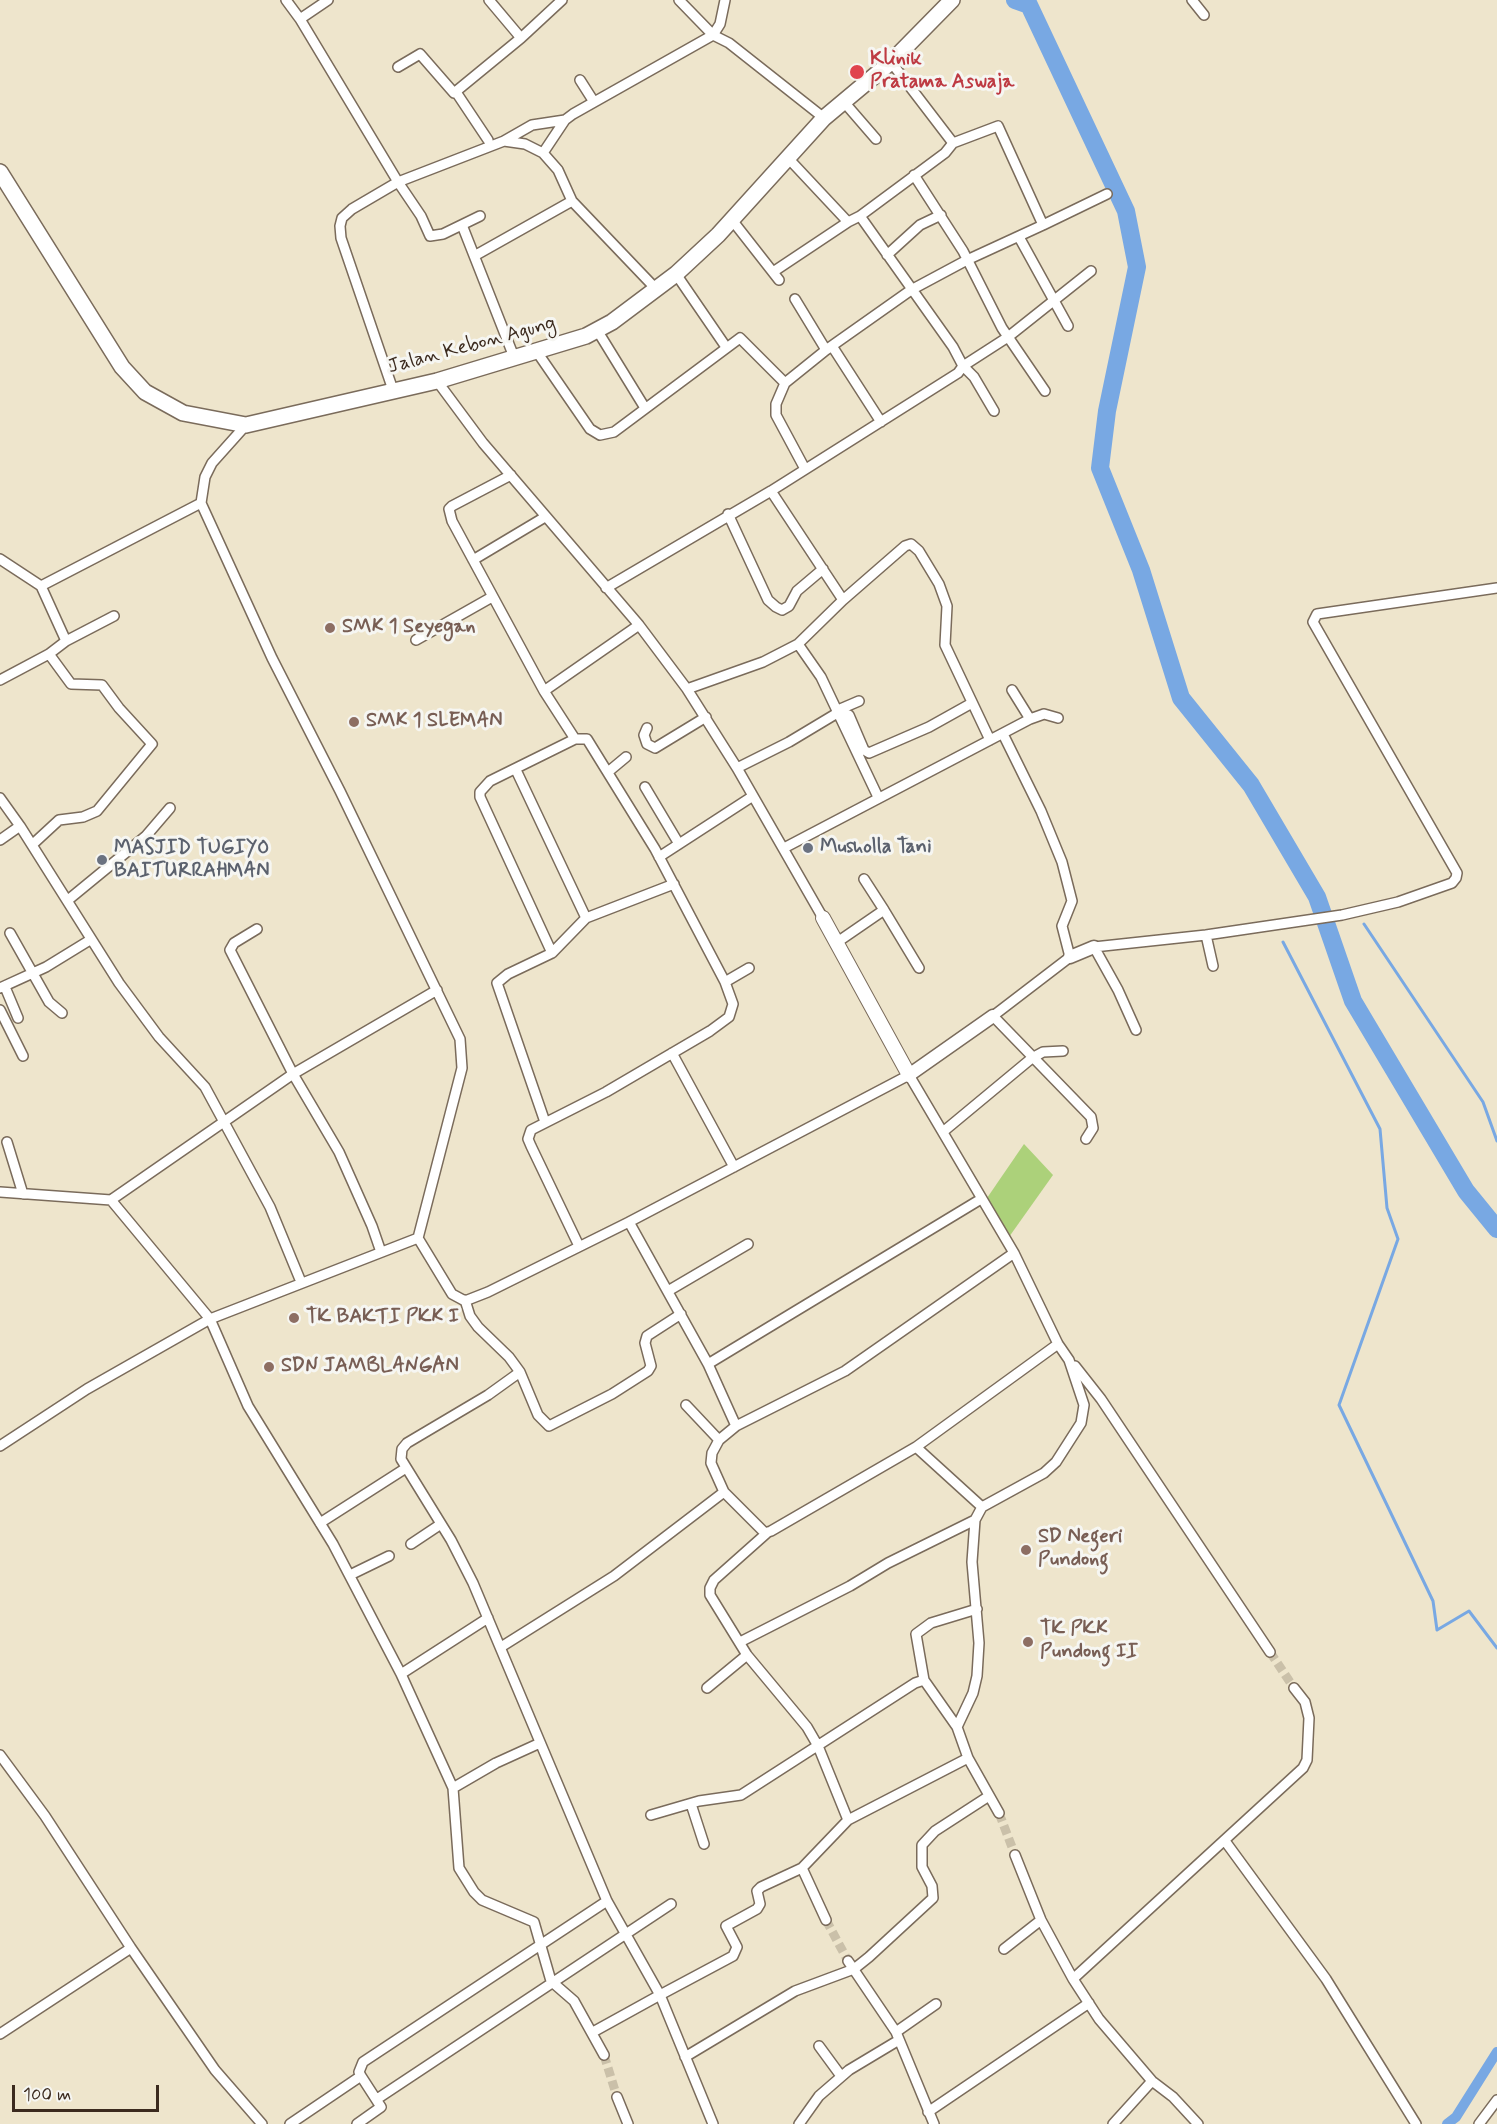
<!DOCTYPE html>
<style>
body{margin:0}
#map{position:relative;width:1497px;height:2124px;overflow:hidden;background:#eee5cc;font-family:Mynerve,sans-serif}
canvas{display:block}
.scale{position:absolute;left:12px;top:2085px;width:147px;height:27px;box-sizing:border-box;border:3px solid #3b2a1e;border-top:0;padding-left:8px;font-size:18px;line-height:21px;white-space:nowrap;color:#3b2a1e;-webkit-text-stroke:4px #f6f6f2;paint-order:stroke}
</style>
<div id="map">
<canvas width="1497" height="2124"></canvas>
<div class="scale">100 m</div>
</div>
<script>
const c = document.querySelector('canvas').getContext('2d');
c.lineJoin = 'round';
function fill(path, color) {
  c.fillStyle = color;
  c.fill(path, 'evenodd');
}
function poly(rows) {
  const path = new Path2D();
  for (const r of rows) {
    path.moveTo(r[0], r[1]);
    for (let i = 2; i < r.length; i += 2) path.lineTo(r[i], r[i + 1]);
  }
  return path;
}
function stroke(path, color, width, dash) {
  c.strokeStyle = color;
  c.lineWidth = width;
  c.lineCap = dash ? 'butt' : 'round';
  c.setLineDash(dash || []);
  c.stroke(path);
}
function drawText(font, color, halo, rows, align = 'center') {
  c.font = font + ' Mynerve,sans-serif';
  c.lineWidth = 6;
  c.setLineDash([]);
  c.textBaseline = 'middle';
  c.strokeStyle = halo;
  c.fillStyle = color;
  for (const [text, x, y, turn = 0] of rows) {
    c.save();
    c.translate(x, y);
    c.rotate((+turn || 0) * Math.PI / 180);
    c.textAlign = isNaN(turn) ? turn : align;
    if (halo) c.strokeText(text, 0, 0);
    c.fillText(text, 0, 0);
    c.restore();
  }
}
fill(poly([
 [1024,1144,1053,1175,1009,1237,987,1198]
]), '#acd17a');
stroke(poly([
 [1364,924,1483,1102,1497,1141],
 [1283,942,1380,1129,1387,1208,1398,1239,1339,1405,1433,1601,1437,1630,1469,1611,1497,1648]
]), '#78a8e3', 3);
stroke(poly([
 [1447,2124,1456,2117,1497,2052]
]), '#78a8e3', 10);
stroke(poly([
 [1015,0,1029,5,1126,211,1137,267,1107,411,1100,468,1141,570,1181,698,1251,785,1317,897,1353,1001,1466,1191,1497,1229]
]), '#78a8e3', 18);
stroke(poly([
 [1270,1652,1294,1688],
 [999,1813,1015,1855],
 [826,1920,848,1961],
 [604,2055,617,2097]
]), '#cac0a9', 9, [9, 4.5]);
const minor = poly([
 [286,0,300,19,398,182,352,209,342,218,340,226,341,238,393,390],
 [489,0,521,38,562,0],
 [679,0,713,35,729,43,824,118],
 [1192,0,1204,15],
 [300,19,328,0],
 [398,67,420,54,454,93,521,38],
 [580,80,594,102],
 [456,92,488,140],
 [844,102,876,139],
 [504,141,532,125,565,120],
 [543,153,558,170,572,201,657,290],
 [914,175,963,251,1002,328,1045,391],
 [480,216,443,234,430,236,421,216,398,182,504,141,525,144,543,153,565,120,573,114,713,35,720,24,725,0],
 [860,216,945,153,953,143,891,62],
 [732,220,779,280],
 [462,225,514,357],
 [1043,225,1107,194],
 [1019,237,1068,326],
 [476,255,572,201],
 [887,255,920,225,941,215],
 [773,272,848,222],
 [676,274,726,347],
 [795,299,826,350],
 [597,330,645,408],
 [832,346,881,422],
 [537,352,590,429,600,435,614,432,740,338,785,383],
 [437,381,483,443,639,625,687,689,737,768,823,918],
 [994,411,974,377,963,366,1008,337,1091,271],
 [246,425,212,463,205,477,201,503,272,658,340,791,460,1039,462,1068,418,1238],
 [805,469,776,415,776,404,785,383,826,350,911,290,967,260,1043,225,998,126,953,143],
 [511,475,452,506,449,509,452,521,544,691,575,739,587,739,655,849,725,982,733,1004,729,1017,710,1031,606,1092,531,1130,528,1139,531,1146,579,1246],
 [771,491,843,600],
 [728,514,768,600,776,607,782,610,789,606,797,591,823,569],
 [0,559,41,586],
 [473,560,545,517],
 [606,588,771,491,958,373,963,366,953,347,860,216,848,222,788,158],
 [416,640,492,597],
 [66,641,114,616],
 [798,644,821,677,878,797],
 [0,680,49,654,66,641,41,586,201,503],
 [687,689,763,662,798,644,843,600,905,546,911,544,919,551,939,584,947,606,945,645,990,740],
 [1012,690,1030,719],
 [544,691,639,625],
 [838,710,859,701],
 [647,728,644,735,647,744,655,748,706,717],
 [1003,734,1041,811,1062,862,1072,901,1062,926,1070,957,993,1016,1091,1117,1093,1128,1086,1139],
 [737,768,789,742,839,712,849,715,864,750,869,753,929,727,972,703],
 [516,770,586,918],
 [608,772,626,757],
 [645,787,679,844],
 [0,798,20,826],
 [0,840,20,826,119,983,159,1037,205,1087,270,1207,301,1282],
 [33,844,59,820,83,817,97,811,152,744,119,708,102,685,71,684,49,654],
 [784,848,1030,719,1044,714,1058,718],
 [659,857,753,796],
 [68,900,146,836,170,808],
 [884,910,919,968],
 [257,929,234,943,230,950,293,1074,437,990],
 [10,933,49,1002,62,1013],
 [1206,935,1213,966],
 [836,943,884,910,864,879],
 [552,953,586,918,674,884],
 [725,982,749,968],
 [5,987,18,1018],
 [0,988,46,967,90,940],
 [0,1010,23,1056],
 [1136,1030,1118,990,1094,947,1206,935,1342,915,1398,902,1452,883,1456,878,1457,873,1313,622,1317,614,1497,588],
 [672,1053,734,1167],
 [545,1122,497,983,508,974,552,953,480,797,480,792,490,781,575,739],
 [944,1131,1032,1058,1043,1052,1063,1051],
 [7,1142,23,1194],
 [0,1192,111,1200,293,1074,339,1152,372,1226,381,1252],
 [111,1200,210,1319,248,1406,333,1544,401,1674,453,1788,459,1868,474,1892,482,1900,534,1922,551,1981,574,2001,604,2055],
 [629,1222,708,1364,736,1426],
 [668,1291,748,1244],
 [465,1300,470,1316,478,1327,509,1357,520,1372,488,1395,407,1443,402,1449,401,1459,451,1540,473,1583,607,1901,660,1995,593,2032],
 [708,1364,981,1199],
 [1075,1366,1101,1399,1270,1652],
 [520,1372,538,1415,549,1426,612,1394,648,1371,651,1366,645,1343,647,1336,681,1314],
 [686,1405,719,1440],
 [0,1446,87,1389,210,1319,418,1238,452,1294,465,1301,488,1292,629,1222,909,1075,1014,1253,1058,1344,1069,1360,1084,1405,1081,1423,1056,1462,1044,1473,982,1507,975,1520,972,1562,979,1643,977,1676,973,1693,957,1727,968,1758,999,1813],
 [916,1447,1058,1344],
 [982,1507,916,1447,771,1531,765,1533,724,1492,711,1463,712,1453,719,1440,736,1426,845,1371,1014,1253],
 [320,1523,406,1468],
 [768,1532,714,1580,710,1588,710,1595,747,1655,807,1727,818,1746,848,1820],
 [411,1544,441,1524],
 [350,1575,389,1556],
 [740,1642,850,1586,888,1563,975,1520],
 [501,1647,614,1576,724,1492],
 [401,1674,488,1618],
 [707,1688,747,1655],
 [957,1727,924,1680,916,1634,931,1623,977,1609],
 [0,1755,45,1816,131,1948,215,2070,262,2124],
 [453,1788,496,1763,540,1743],
 [691,1804,704,1844],
 [651,1815,699,1801,741,1795,915,1683,924,1680],
 [1225,1841,1326,1979,1416,2124],
 [1015,1855,1041,1920,1073,1979,1099,2019,1152,2081,1173,2097,1198,2124],
 [802,1868,826,1920],
 [1004,1949,1041,1920],
 [848,1961,896,2032,934,2124],
 [1073,1979,1303,1768,1307,1760,1309,1718,1305,1702,1294,1688],
 [896,2032,936,2004],
 [0,2034,131,1948],
 [819,2046,841,2076],
 [685,2057,795,1991,854,1969,869,1957,933,1898,932,1886,922,1867,922,1845,935,1831,989,1796],
 [617,2097,628,2124],
 [377,2099,671,1904],
 [928,2112,1089,2003],
 [290,2124,361,2076,359,2072,363,2062,607,1901],
 [357,2124,381,2107,361,2076],
 [713,2124,660,1995,733,1956,737,1947,726,1926,757,1909,760,1904,757,1891,761,1887,802,1868,848,1820,968,1758],
 [799,2124,819,2096,849,2070,899,2040],
 [1113,2124,1152,2081],
 [1479,2124,1497,2100]
]);
const tertiary = poly([
 [1070,957,1094,947],
 [909,1075,993,1016]
]);
const secondary = poly([
 [823,918,909,1075]
]);
const primary = poly([
 [0,172,122,367,145,392,183,413,246,425,437,381,586,336,612,322,676,274,718,235,824,118,891,62,952,0]
]);
stroke(minor, '#7a6b5b', 12);
stroke(tertiary, '#7a6b5b', 15);
stroke(secondary, '#7a6b5b', 16);
stroke(primary, '#7a6b5b', 18);
stroke(minor, '#fff', 9);
stroke(tertiary, '#fff', 12);
stroke(secondary, '#fff', 14);
stroke(primary, '#fff', 15);
for (const [x, y, r, color] of [
 [857,72,8,"#e0444e"],
 [330,628,6,"#8d6e63"],
 [354,722,6,"#8d6e63"],
 [808,848,6,"#6b7280"],
 [102,860,6,"#6b7280"],
 [294,1318,6,"#8d6e63"],
 [269,1367,6,"#8d6e63"],
 [1026,1550,6,"#8d6e63"],
 [1028,1642,6,"#8d6e63"]
]) {
  const dot = new Path2D();
  dot.arc(x, y, r, 0, 2 * Math.PI);
  c.fillStyle = color;
  c.fill(dot);
  stroke(dot, '#f6f6f2', 2);
}
drawText('bold 20px', '#be3a42', '#f6f6f2', [
 ["Klinik",870,60],
 ["Pratama Aswaja",870,83]
], 'left');
drawText('20px', '#3b2a1e', '#f6f6f2', [
 ["Jalan Kebon Agung",472,346,-15]
]);
drawText('bold 20px', '#785e54', '#f6f6f2', [
 ["SMK 1 Seyegan",342,628],
 ["SMK 1 SLEMAN",366,722],
 ["TK BAKTI PKK I",306,1318],
 ["SDN JAMBLANGAN",281,1367],
 ["SD Negeri",1038,1538],
 ["Pundong",1038,1561],
 ["TK PKK",1040,1630],
 ["Pundong II",1040,1653]
], 'left');
drawText('bold 20px', '#5b616d', '#f6f6f2', [
 ["Musholla Tani",820,848],
 ["MASJID TUGIYO",114,849],
 ["BAITURRAHMAN",114,872]
], 'left');
</script>
